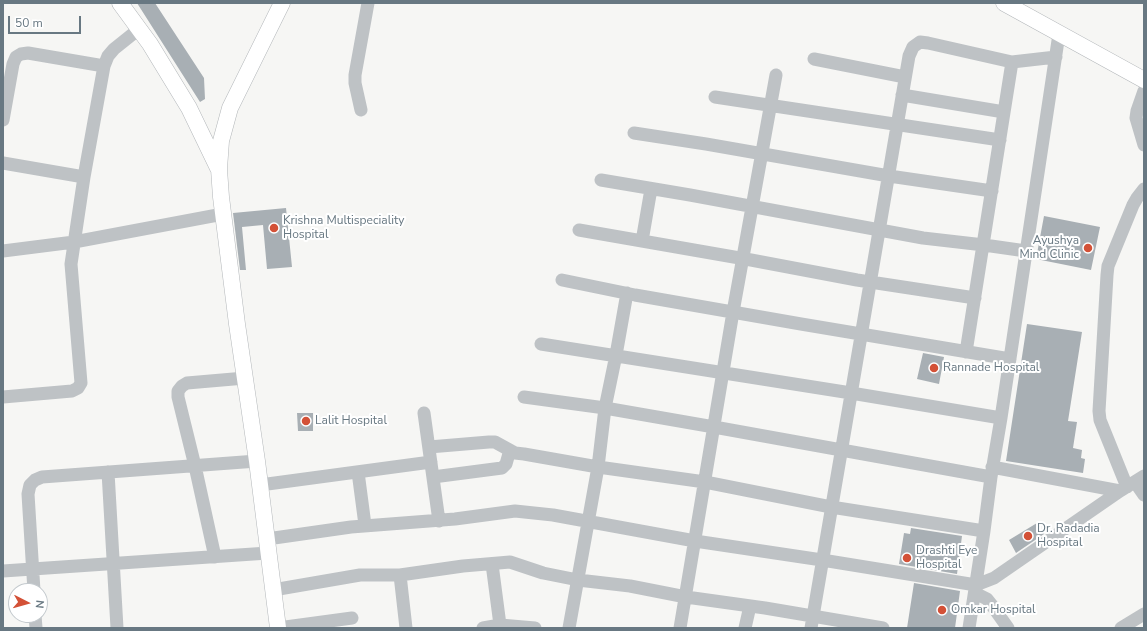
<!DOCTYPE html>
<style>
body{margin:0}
#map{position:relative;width:1147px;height:631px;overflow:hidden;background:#f6f6f4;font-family:"Nunito Sans",sans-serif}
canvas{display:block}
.frame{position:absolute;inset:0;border:4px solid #687882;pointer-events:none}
.north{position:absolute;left:8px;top:583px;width:40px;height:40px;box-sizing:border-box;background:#fff;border:1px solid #c3c9cd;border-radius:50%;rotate:96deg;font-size:11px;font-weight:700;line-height:16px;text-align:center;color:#687882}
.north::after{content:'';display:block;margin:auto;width:14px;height:18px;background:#d35137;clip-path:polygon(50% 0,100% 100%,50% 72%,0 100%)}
.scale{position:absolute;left:8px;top:16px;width:73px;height:18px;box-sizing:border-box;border:2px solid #687882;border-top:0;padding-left:5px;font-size:12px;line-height:14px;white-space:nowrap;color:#687882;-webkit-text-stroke:3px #fff;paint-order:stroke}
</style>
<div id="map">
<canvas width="1147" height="631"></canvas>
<div class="frame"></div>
<div class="north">N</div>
<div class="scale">50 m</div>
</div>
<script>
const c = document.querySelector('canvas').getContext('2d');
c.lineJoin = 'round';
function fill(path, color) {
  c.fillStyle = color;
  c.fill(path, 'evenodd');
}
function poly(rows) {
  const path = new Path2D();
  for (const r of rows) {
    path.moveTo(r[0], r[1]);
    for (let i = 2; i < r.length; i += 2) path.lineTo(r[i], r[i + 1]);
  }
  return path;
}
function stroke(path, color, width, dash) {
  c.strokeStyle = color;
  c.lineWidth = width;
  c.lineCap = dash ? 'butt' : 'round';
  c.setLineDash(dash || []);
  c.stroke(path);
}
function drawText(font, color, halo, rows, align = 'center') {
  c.font = font + ' "Nunito Sans",sans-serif';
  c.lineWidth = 4;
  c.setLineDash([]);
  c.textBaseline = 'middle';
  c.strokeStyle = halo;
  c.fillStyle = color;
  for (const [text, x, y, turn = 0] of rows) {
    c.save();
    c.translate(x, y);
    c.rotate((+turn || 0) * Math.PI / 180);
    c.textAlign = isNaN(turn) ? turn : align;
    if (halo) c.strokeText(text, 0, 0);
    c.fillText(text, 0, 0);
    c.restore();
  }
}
fill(poly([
 [137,3,155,3,204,78,205,99,200,102],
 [286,208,292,267,267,269,263,225,242,227,246,270,240,270,233,213],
 [1044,216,1100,227,1091,270,1036,259],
 [1027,324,1082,332,1068,421,1077,422,1073,448,1082,450,1081,458,1085,459,1083,473,1006,461],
 [923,353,944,357,939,384,917,379],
 [297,413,313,413,313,431,298,431],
 [1037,523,1044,534,1016,553,1009,540],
 [911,528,962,536,957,574,899,564,904,533,910,534],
 [914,583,960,591,955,628,907,628]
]), '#a8afb4');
const major = poly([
 [120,3,150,44,189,108,218,168],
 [1004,3,1144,80],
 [278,628,257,461,237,324,221,197,219,169,221,141,230,108,282,3]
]);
stroke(major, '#b2b6b9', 17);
stroke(poly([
 [814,59,905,77],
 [1144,91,1137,111,1136,118,1144,145],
 [902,95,1004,112],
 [715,97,1000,140],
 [361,110,355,83,355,75,368,3],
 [3,120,13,64,16,57,21,54,28,53,104,66],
 [634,133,706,144,889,176,992,191],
 [3,163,84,177],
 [601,180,690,195,923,238,984,245,1026,251],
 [579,230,751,260,857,280,975,298],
 [642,241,651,189],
 [3,251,74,242,223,214],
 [562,280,635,295,801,324,1010,359],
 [541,344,851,393,1001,418],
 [966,352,1012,62],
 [3,397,72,391,78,388,81,383,71,264,84,177,104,66,108,56,114,49,139,29],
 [524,397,605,408,714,427,991,477],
 [424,413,439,521],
 [429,447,489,442,495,442,515,453,524,454,598,467,705,482,831,507,984,531],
 [992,467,1120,491],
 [108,472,117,628],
 [358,472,365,525],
 [433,477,502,468,506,464,510,450],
 [1135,482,1144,495],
 [260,485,431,462],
 [1127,487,1100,420,1099,411,1107,275,1108,266,1133,205,1137,198,1144,189],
 [267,539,351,527,455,519,515,511,553,515,695,541,822,560,976,585,994,578,1120,491,1144,476],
 [215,557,195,466,178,397,178,391,182,386,187,383,245,378],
 [492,564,500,625],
 [3,571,268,553],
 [400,575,406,628],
 [273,590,360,575,400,575,463,566,510,562,543,573,578,580,630,586,686,597,765,608,883,628],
 [34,591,28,494,30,485,35,480,42,477,257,461],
 [975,593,987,599,991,604,1008,628],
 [35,615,36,628],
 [278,628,352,618],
 [483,628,500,625,535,628],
 [569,628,598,467,605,408,616,355,627,293],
 [680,628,733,312,776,75],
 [745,628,750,606],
 [811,628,909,56,913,47,920,42,928,43,1012,62,1056,57],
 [969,628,984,531,991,477,1001,418,1059,34],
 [1121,628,1144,614]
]), '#bec2c5', 13);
stroke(major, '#fff', 16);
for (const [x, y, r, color] of [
 [274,228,5,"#d35137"],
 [1088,248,5,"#d35137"],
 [934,368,5,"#d35137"],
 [306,421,5,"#d35137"],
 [1028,536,5,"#d35137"],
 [907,558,5,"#d35137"],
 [942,610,5,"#d35137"]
]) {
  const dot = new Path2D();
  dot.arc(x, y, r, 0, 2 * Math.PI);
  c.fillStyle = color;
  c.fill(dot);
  stroke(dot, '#fff', 1.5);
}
drawText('12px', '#687882', '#fff', [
 ["Krishna Multispeciality",283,221],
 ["Hospital",283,235],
 ["Ayushya",1079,241,"right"],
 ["Mind Clinic",1079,255,"right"],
 ["Rannade Hospital",943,368],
 ["Lalit Hospital",315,421],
 ["Dr. Radadia",1037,529],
 ["Hospital",1037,543],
 ["Drashti Eye",916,551],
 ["Hospital",916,565],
 ["Omkar Hospital",951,610]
], 'left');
</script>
